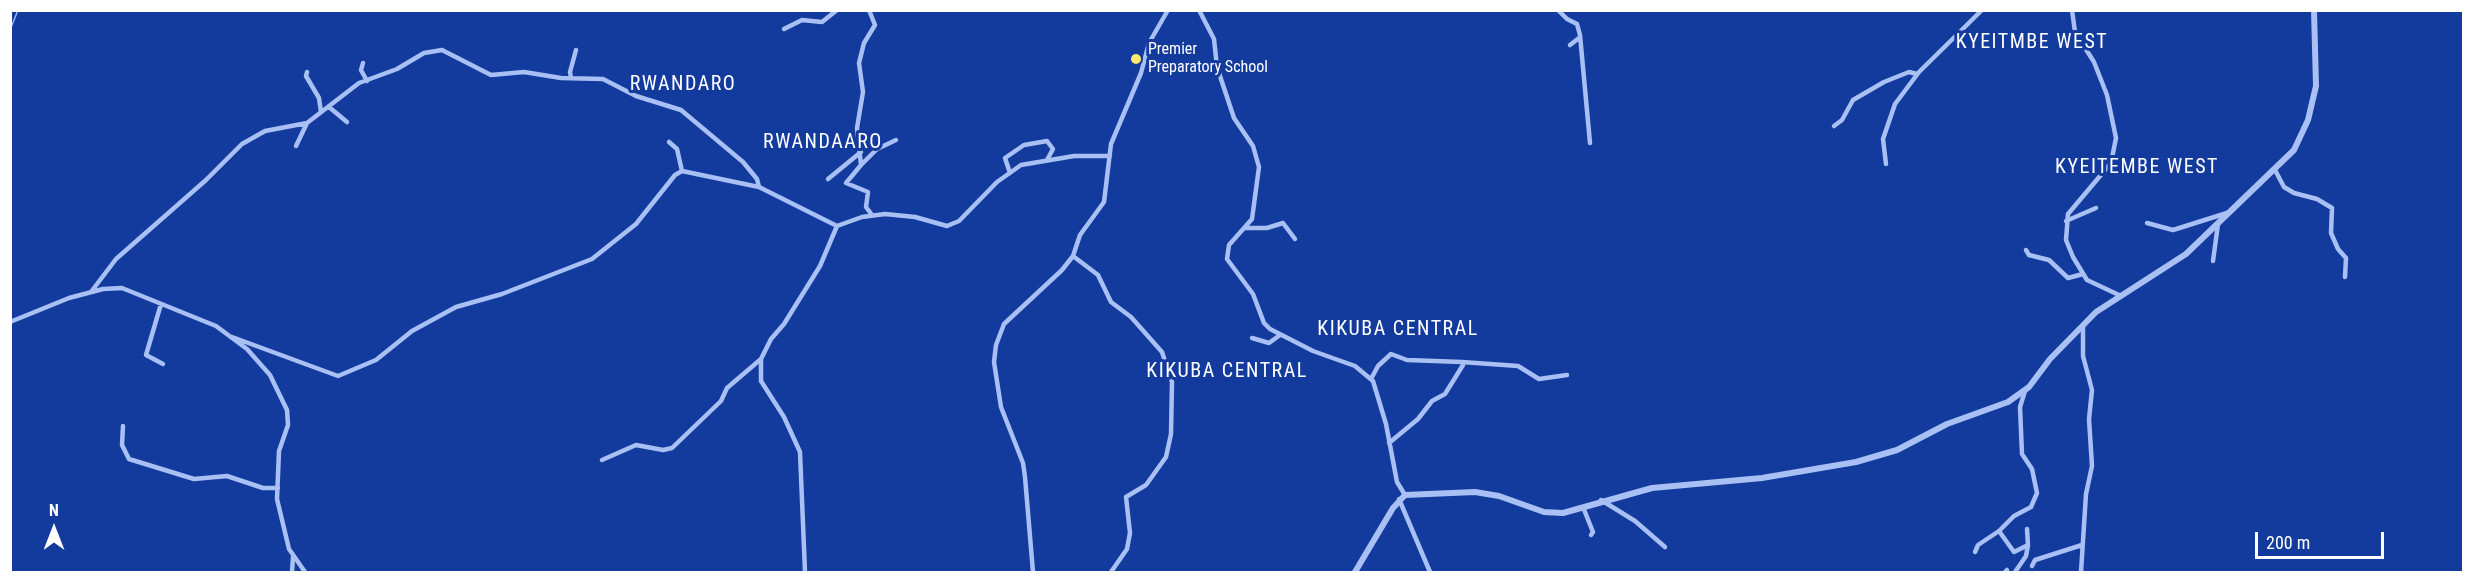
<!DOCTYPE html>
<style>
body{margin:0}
#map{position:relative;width:2474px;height:583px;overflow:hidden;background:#133b9d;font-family:"Roboto Condensed",sans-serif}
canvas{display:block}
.frame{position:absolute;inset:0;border:12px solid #fff;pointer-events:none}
.north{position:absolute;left:24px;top:499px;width:60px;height:60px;-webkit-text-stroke:4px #133b9d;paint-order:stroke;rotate:0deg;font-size:16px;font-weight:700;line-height:24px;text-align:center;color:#fff}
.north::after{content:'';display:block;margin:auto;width:21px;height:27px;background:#fff;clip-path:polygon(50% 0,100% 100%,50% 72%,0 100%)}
.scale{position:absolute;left:2255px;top:532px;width:129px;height:27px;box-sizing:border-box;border:3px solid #fff;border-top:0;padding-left:8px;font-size:18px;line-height:21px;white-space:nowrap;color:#fff;-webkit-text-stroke:4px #133b9d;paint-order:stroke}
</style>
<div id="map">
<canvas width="2474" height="583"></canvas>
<div class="frame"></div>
<div class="north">N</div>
<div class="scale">200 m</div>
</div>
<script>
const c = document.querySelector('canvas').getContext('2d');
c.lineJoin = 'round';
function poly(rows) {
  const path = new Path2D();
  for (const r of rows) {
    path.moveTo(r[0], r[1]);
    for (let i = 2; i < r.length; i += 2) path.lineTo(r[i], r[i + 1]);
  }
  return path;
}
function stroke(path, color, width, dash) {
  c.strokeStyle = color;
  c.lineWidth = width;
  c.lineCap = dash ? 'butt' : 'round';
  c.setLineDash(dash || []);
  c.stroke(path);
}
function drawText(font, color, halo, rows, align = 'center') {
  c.font = font + ' "Roboto Condensed",sans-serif';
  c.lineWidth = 6;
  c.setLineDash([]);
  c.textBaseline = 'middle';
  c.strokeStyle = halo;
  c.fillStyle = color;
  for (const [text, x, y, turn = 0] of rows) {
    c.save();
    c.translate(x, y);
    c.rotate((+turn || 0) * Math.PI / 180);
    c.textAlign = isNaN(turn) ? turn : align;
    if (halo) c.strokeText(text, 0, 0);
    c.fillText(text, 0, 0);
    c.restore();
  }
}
stroke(poly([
 [10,30,18,10]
]), '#9bb8f7', 1.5);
stroke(poly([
 [869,10,875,25,864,43,859,63,863,92,857,128,861,165,846,183,868,192,866,207,872,215],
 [1199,10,1214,39,1217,67,1234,118,1253,146,1259,167,1252,219,1229,245,1227,259,1253,294,1264,323,1270,329,1313,351,1355,366,1373,381,1386,424,1397,482,1405,495],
 [1558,10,1567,19,1577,24,1580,35,1590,143],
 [2072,10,2075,32,2094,62,2107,95,2116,138,2111,163,2068,214,2066,240,2073,257,2087,280,2119,295],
 [784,29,802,20,822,22,837,10],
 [1570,45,1579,38],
 [363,63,361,70,367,81],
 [307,72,306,76,319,98,321,112],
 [571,78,570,72,576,50],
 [329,107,347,122],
 [1834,126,1842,120,1853,100,1884,82,1909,72,1917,74],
 [669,142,677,149,682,171],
 [296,146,307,123],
 [1886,164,1883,139,1895,104,1919,72,1982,10],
 [861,165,877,149,896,140],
 [2275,170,2284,187,2294,193,2317,199,2332,208,2331,233,2338,249,2346,258,2345,277],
 [1010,173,1005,158,1024,145,1047,141,1053,149,1047,160],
 [828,179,861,152],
 [2066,221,2096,208],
 [2147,223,2173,230,2227,213],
 [1246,228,1267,228,1283,223,1295,239],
 [2026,250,2029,255,2049,260,2068,278,2083,274],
 [1073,256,1098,275,1111,302,1131,317,1162,352,1172,382,1171,434,1166,457,1146,485,1126,497,1130,533,1127,549,1111,572],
 [2213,261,2218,224],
 [91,292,116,259,206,180,242,144,265,131,307,123,359,83,397,69,424,53,442,50,491,75,524,72,561,78,603,79,636,96,681,110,743,162,757,179,759,187],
 [161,304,146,355,163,364],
 [10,322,69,298,103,289,122,288,216,326,247,349,270,375,287,410,288,425,279,451,277,499,289,549,305,572],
 [232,337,338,376,376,360,412,331,456,307,502,294,592,259,636,224,675,175,682,171,759,187,837,226],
 [1252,338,1269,343,1280,335],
 [1371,379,1378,366,1391,354,1407,360,1462,362],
 [123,426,122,445,129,459,194,479,227,476,263,488,278,488],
 [1389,443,1418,419,1432,401,1445,394,1463,365,1462,362,1518,366,1539,379,1567,375],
 [602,460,636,445,663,450,672,448,721,401,727,388,761,359],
 [1399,499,1430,572],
 [1601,500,1635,521,1665,547],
 [1583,507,1593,532,1591,535],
 [1999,531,2014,552,2028,545,2027,529],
 [1975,552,1978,545,1999,531,2014,516,2031,507,2037,493,2032,469,2022,454,2020,407,2025,391],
 [2032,566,2035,560,2082,545],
 [292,572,293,557],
 [805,572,800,452,784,417,761,381,761,359,771,339,784,324,820,266,837,226,862,217,885,214,915,217,947,226,959,221,997,182,1021,165,1074,156,1110,156],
 [1033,572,1025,477,1023,463,1001,407,994,362,996,345,1004,324,1062,270,1073,256,1080,235,1104,202,1111,144,1141,73,1149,43,1168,10],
 [2005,572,2007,570],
 [2015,572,2026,556,2028,545],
 [2081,572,2086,494,2092,466,2089,419,2092,390,2083,356,2083,327]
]), '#a9c0f4', 4.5);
stroke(poly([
 [1355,572,1393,508,1405,495,1475,492,1499,496,1544,512,1563,513,1652,488,1762,478,1856,462,1897,450,1947,424,2008,402,2029,387,2050,359,2096,312,2186,254,2294,150,2308,120,2316,86,2314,10]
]), '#a9c0f4', 6);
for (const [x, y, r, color] of [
 [1136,59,6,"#ffea6c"]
]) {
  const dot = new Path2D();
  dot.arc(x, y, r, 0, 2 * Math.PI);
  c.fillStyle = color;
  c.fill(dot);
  stroke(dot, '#133b9d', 2);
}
drawText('16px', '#fff', '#133b9d', [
 ["Premier",1148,50],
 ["Preparatory School",1148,68]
], 'left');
c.letterSpacing = '1.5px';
drawText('20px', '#fff', '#133b9d', [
 ["KYEITMBE WEST",2032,43],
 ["RWANDARO",683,85],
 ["RWANDAARO",823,143],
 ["KYEITEMBE WEST",2137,168],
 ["KIKUBA CENTRAL",1398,330],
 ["KIKUBA CENTRAL",1227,372]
]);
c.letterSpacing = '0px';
</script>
